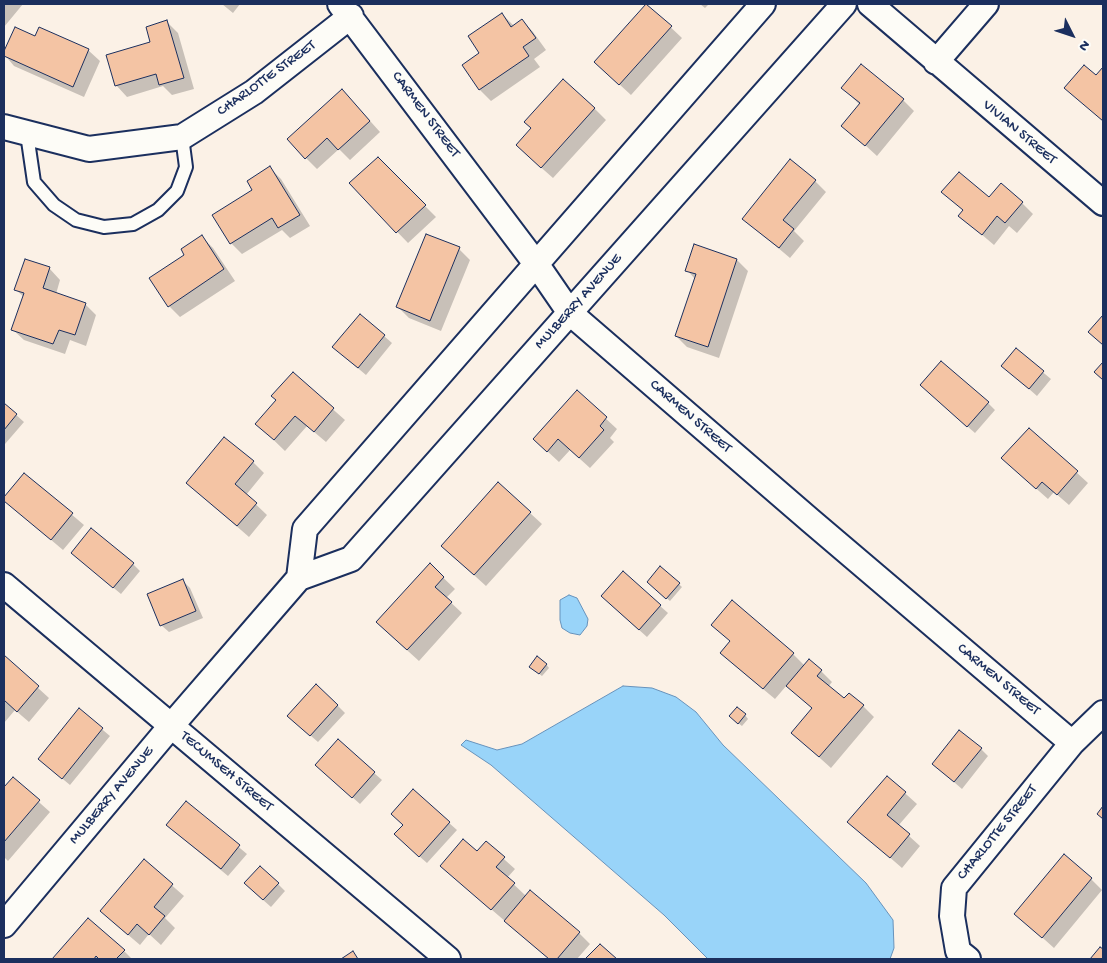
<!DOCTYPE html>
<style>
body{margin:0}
#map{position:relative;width:1107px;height:963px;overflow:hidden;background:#fbf1e6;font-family:"Gochi Hand",sans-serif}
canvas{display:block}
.frame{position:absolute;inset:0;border:5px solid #1b2f5e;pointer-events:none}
.north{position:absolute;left:1047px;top:10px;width:50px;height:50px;-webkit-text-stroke:4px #fdfcf7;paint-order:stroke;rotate:131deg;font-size:14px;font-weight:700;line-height:20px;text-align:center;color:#1b2f5e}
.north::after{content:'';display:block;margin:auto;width:18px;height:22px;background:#1b2f5e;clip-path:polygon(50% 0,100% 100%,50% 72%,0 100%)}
</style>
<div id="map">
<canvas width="1107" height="963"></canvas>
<div class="frame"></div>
<div class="north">N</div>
</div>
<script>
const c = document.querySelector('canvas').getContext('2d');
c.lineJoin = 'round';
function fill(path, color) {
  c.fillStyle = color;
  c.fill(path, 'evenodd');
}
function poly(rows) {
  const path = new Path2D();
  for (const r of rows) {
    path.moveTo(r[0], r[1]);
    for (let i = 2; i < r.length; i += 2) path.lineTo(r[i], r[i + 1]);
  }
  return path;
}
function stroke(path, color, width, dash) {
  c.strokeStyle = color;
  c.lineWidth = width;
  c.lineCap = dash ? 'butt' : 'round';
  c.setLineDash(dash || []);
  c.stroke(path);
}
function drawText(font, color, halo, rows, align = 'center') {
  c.font = font + ' "Gochi Hand",sans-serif';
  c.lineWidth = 5;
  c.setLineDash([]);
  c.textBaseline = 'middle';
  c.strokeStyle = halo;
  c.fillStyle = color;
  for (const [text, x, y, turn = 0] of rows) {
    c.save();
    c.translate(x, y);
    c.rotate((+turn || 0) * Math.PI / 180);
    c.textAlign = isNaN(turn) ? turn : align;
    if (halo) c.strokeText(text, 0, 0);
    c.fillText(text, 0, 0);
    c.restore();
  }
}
const water = poly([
 [569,595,577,598,588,619,587,626,580,635,570,633,562,628,560,620,560,600,569,595],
 [623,686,652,688,676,697,696,712,723,745,866,883,893,920,894,948,890,959,708,959,664,915,491,765,461,745,466,740,497,750,522,744,623,686]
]);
fill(water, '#99d4f9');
stroke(water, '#6792bb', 1);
fill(poly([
 [4,4,23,4,4,27],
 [222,4,240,4,233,13],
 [700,4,709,4,705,8],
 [647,5,682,38,631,95,607,73],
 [502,14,514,26,522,20,533,32,546,50,534,59,540,67,491,101,480,90,463,66,481,53],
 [167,22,178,33,194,89,172,95,163,86,127,97,116,85],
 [15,28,35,37,88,50,100,61,84,97,14,66,4,54],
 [1103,69,1103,121,1066,88,1097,77],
 [843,88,903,100,914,111,877,156,853,134,860,105],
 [353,102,380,132,350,160,339,149,317,169,306,158],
 [594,108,606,120,553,178,528,156,532,128],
 [378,159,436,217,408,243,351,184],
 [270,168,281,179,310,226,290,238,282,230,242,254,231,243,254,190],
 [815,181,826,192,794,231,804,241,790,258,744,219],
 [943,192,1022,203,1033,214,1017,233,1009,226,994,245,960,216,964,211],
 [202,237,213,248,235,281,180,317,169,306,186,255],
 [695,246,737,260,748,271,719,358,687,347,676,336,695,279,687,270],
 [459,249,470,260,441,331,409,318,398,307],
 [49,268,60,280,56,294,85,304,96,315,86,346,70,340,65,354,24,340,12,329,24,297,15,289],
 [360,315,392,343,366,375,341,354],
 [1016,350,1051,379,1037,396,1003,366],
 [293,374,345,420,326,442,307,426,285,451,257,424,277,400],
 [577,392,617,429,610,438,614,442,590,468,570,450,559,462,546,450],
 [929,393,988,403,995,410,975,433],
 [4,404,24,422,5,444,4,443],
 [1029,429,1088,483,1069,505,1054,492,1048,499,1014,469],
 [253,462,264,473,246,495,267,515,249,537,187,483],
 [24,474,84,525,63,550,4,500],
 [530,513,542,524,486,586,454,557],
 [80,560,133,564,140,571,121,594],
 [430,565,455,589,446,598,462,613,419,661,388,633],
 [661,568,682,587,670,601,648,582],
 [623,573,668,613,647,637,610,604],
 [183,581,190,588,203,618,169,632,161,625],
 [793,654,805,666,821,671,832,682,828,687,844,700,863,706,874,717,831,768,792,733,813,709,787,685,775,699,733,664],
 [4,657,49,698,29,722,15,710,4,723],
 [546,664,549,668,542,676,534,670],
 [337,705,345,713,318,742,296,723],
 [79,710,110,736,70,785,47,766],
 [745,715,748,719,742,726,734,720],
 [981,749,988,756,962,789,933,764],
 [324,772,374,773,382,780,360,804],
 [887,777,917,804,898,826,920,846,902,868,849,822],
 [13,779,50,812,8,861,4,857,4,789],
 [413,791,457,830,427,863,403,842],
 [186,803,247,854,228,876,175,832],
 [486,843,515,869,507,878,526,896,579,933,590,944,577,959,549,959,441,866,477,853],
 [144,861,184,896,165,918,175,928,161,945,149,934,140,945,113,922],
 [1091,879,1102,890,1054,948,1016,914],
 [278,884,285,891,271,907,253,891],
 [88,920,124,951,132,959,54,959]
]), '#0003');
const building = poly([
 [646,4,672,26,619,85,594,62,646,4],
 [502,13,511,27,522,19,536,38,523,47,529,56,479,90,462,65,479,53,468,36,502,13],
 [167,20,184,78,159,85,156,74,115,86,106,55,150,42,146,27,167,20],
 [15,27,35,36,39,27,89,49,73,87,4,56,4,51,15,27],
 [861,64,904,99,865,146,841,126,860,103,841,88,861,64],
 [1084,65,1096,75,1103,67,1103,121,1064,88,1084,65],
 [563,79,595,108,541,168,516,145,531,128,524,122,563,79],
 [342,89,370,121,338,150,327,138,305,159,287,139,342,89],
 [378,157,426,205,396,233,349,183,378,157],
 [790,159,816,180,783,220,794,229,779,248,742,219,790,159],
 [270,166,300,215,278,228,272,218,230,244,212,215,252,190,247,181,270,166],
 [959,172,989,197,1001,183,1023,202,1005,223,997,216,982,235,958,216,963,210,941,192,959,172],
 [426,234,460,247,430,321,396,307,426,234],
 [202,235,224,269,168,307,149,278,184,255,181,249,202,235],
 [694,244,737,259,708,347,675,336,696,274,685,271,694,244],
 [25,259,50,267,43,288,86,303,75,335,59,330,53,344,11,330,24,293,14,290,25,259],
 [360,314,385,335,358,368,332,347,360,314],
 [1103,315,1103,345,1088,332,1103,315],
 [1016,348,1044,371,1029,389,1001,366,1016,348],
 [941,361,989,402,967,427,920,385,941,361],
 [1103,362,1103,380,1094,372,1103,362],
 [293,372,334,408,314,432,295,416,274,440,255,424,276,400,271,396,293,372],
 [577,390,607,417,600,426,604,430,579,458,558,439,547,452,533,439,577,390],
 [4,403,17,414,4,430,4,403],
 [1029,428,1078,471,1057,495,1042,482,1036,489,1001,458,1029,428],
 [224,437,254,461,235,484,257,503,237,526,186,483,224,437],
 [24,473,73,513,51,540,4,501,4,497,24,473],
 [498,482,531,512,474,575,441,546,498,482],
 [91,528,134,563,113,588,71,553,91,528],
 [430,563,444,577,435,587,452,602,407,650,376,622,430,563],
 [660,566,680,583,666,599,647,582,660,566],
 [623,571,661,605,639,630,601,596,623,571],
 [183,579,196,611,160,626,147,594,183,579],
 [732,600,794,653,763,689,720,653,730,641,711,625,732,600],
 [4,655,39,686,17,712,4,700,4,655],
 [537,656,547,664,539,674,529,667,537,656],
 [809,659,822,670,817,676,844,698,849,693,864,705,819,757,791,733,812,708,786,686,809,659],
 [316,684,338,705,310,736,287,716,316,684],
 [737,707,746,714,738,724,729,716,737,707],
 [79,708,103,728,62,779,38,759,79,708],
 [959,730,982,748,954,782,932,764,959,730],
 [338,739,375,772,352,798,315,765,338,739],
 [887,776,906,792,887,815,910,834,890,858,847,822,887,776],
 [13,777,40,800,4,842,4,787,13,777],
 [413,789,450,822,419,857,394,834,403,825,391,814,413,789],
 [186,801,240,845,221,869,166,825,186,801],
 [1103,806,1103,819,1097,814,1103,806],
 [463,839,477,851,486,841,505,857,496,867,515,883,491,910,440,866,463,839],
 [1064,854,1092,878,1042,938,1014,914,1064,854],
 [144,859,173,884,154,907,165,916,149,935,137,924,128,935,100,911,144,859],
 [260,866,279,883,263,900,244,883,260,866],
 [530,890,580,932,557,959,549,959,504,921,530,890],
 [88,918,125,950,116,959,99,959,96,956,94,959,52,959,88,918],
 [600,944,617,959,585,959,600,944],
 [1100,947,1103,949,1103,959,1090,959,1100,947],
 [353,951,358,959,341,959,353,951]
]);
fill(building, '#f4c4a4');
stroke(building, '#1b2f5e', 1);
const lane = poly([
 [27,134,34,182,54,205,76,220,104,227,133,224,158,210,177,191,186,167,182,137]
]);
const street = poly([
 [340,4,537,265,570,313,811,521,1072,743],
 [870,4,1103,203],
 [936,62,986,4],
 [4,127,89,149,182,137,254,92,351,16],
 [299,578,305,529,763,4],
 [4,585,448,959],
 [4,925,171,726,299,578,351,559,844,4],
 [968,959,958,951,952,916,954,888,1072,743,1103,713]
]);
stroke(lane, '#1b2f5e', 16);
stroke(street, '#1b2f5e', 28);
stroke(lane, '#fdfcf7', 12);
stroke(street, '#fdfcf7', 24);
drawText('15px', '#1b2f5e', '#fdfcf7', [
 ["CHARLOTTE STREET",267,79,-36],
 ["CARMEN STREET",425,115,53],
 ["VIVIAN STREET",1019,133,40],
 ["MULBERRY AVENUE",579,302,-48],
 ["CARMEN STREET",690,417,41],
 ["CARMEN STREET",998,680,40],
 ["TECUMSEH STREET",226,772,40],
 ["MULBERRY AVENUE",112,796,-50],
 ["CHARLOTTE STREET",998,833,-51]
]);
</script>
